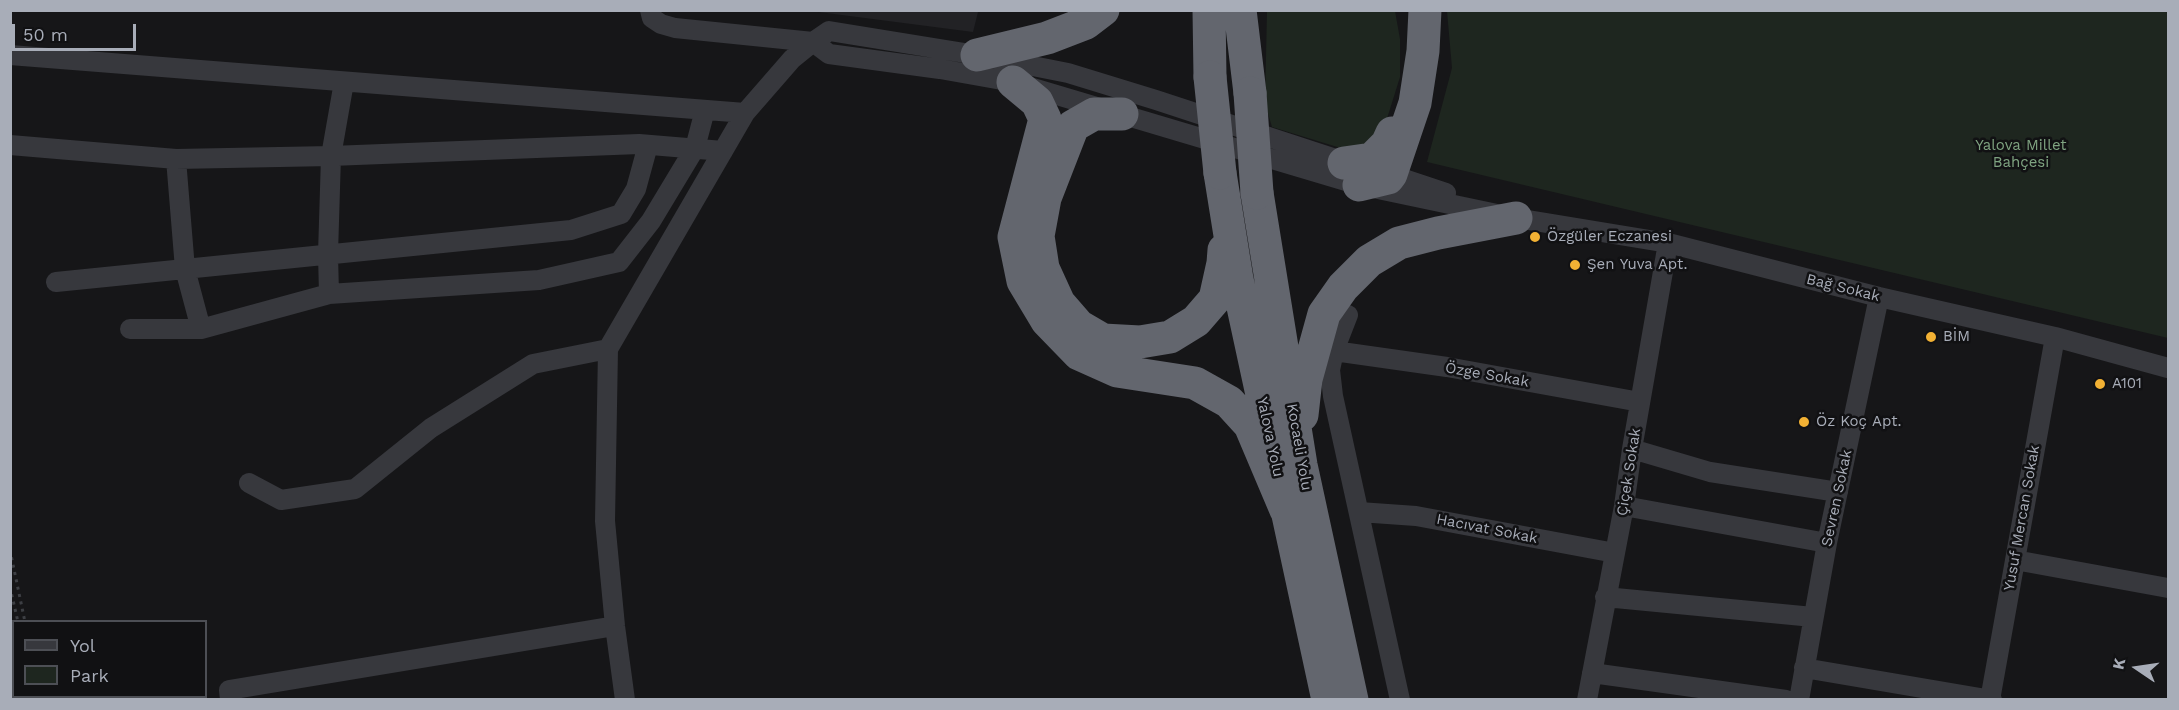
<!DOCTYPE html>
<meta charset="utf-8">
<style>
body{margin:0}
#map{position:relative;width:2179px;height:710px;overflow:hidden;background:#161618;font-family:"Work Sans",sans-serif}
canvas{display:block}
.frame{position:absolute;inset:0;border:12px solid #a8adb8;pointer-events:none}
.legend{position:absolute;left:12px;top:620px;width:195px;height:78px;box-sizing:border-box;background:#111113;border:2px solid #4d4f55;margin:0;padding:8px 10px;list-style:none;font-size:18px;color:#a8adb8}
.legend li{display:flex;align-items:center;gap:12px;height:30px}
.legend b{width:30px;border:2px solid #4d4f55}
.north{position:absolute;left:2107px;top:638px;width:60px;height:60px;-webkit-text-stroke:4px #111113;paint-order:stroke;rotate:283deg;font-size:16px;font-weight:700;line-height:24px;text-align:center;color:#a8adb8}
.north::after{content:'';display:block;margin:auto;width:21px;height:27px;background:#a8adb8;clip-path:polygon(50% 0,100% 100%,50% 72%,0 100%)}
.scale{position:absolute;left:12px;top:24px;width:124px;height:27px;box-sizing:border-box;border:3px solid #a8adb8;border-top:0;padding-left:8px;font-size:18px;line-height:21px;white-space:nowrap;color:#a8adb8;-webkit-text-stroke:4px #111113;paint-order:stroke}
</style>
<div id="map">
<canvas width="2179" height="710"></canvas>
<div class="frame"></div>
<ul class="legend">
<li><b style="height:8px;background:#37383d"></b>Yol</li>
<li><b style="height:16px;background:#1e261f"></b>Park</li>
</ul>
<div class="north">K</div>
<div class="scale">50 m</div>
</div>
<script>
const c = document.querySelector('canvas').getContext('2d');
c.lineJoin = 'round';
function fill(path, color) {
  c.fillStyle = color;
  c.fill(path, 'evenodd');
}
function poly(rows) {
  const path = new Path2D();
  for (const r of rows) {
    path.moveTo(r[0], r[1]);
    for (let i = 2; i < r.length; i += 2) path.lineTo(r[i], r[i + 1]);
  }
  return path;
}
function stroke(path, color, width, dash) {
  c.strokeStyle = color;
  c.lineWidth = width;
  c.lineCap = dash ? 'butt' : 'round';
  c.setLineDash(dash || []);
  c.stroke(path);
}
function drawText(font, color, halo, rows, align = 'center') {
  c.font = font + ' "Work Sans",sans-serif';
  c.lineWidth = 5;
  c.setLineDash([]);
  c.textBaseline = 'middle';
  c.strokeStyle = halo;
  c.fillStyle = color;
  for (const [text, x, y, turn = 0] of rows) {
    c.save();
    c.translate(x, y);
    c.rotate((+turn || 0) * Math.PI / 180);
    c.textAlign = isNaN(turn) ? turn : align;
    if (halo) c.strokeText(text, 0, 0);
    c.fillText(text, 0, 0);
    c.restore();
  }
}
fill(poly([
 [811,11,996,11,978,12,973,32]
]), '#222225');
fill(poly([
 [1267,11,1395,11,1400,39,1400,77,1385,125,1357,153,1272,127,1265,103],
 [1447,11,2168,11,2168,338,1427,162,1452,68]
]), '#1e261f');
stroke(poly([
 [10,550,25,622],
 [10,587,18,622],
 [34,696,35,700],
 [40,696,40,700]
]), '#3d3f44', 3, [3, 4.5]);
stroke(poly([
 [650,10,652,18,661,24,675,28,813,42,829,54,940,69,1013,82,1359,185,1516,218,1668,243,1879,297,2055,337,2168,368],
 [10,55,745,113],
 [10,145,176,159,331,156,639,144,723,151],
 [176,159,185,269,201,329],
 [1383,172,1446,193],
 [56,282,571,230,621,214,636,189,648,145],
 [329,294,328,254,331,156,344,82],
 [1348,315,1334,351,1330,370,1333,396,1400,700],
 [130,329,201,329,329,294,539,280,619,262,651,221,695,148,705,110],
 [1334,351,1447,367,1640,402],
 [1632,449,1710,472,1838,492],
 [249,483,281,500,355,489,431,428,533,364,608,349],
 [1624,506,1827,543],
 [1359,512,1416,516,1615,553],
 [2015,560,2168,588],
 [1605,597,1813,617],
 [1804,668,1992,700],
 [1592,673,1786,700],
 [230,700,229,690,615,626],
 [625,700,615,626,605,521,608,349,745,113,792,59,813,42,829,31,977,55,1068,73,1156,100,1354,165],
 [1587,700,1624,506,1632,449,1668,243],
 [1799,700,1827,543,1879,297],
 [1990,700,2055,337]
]), '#37383d', 20);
stroke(poly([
 [1209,10,1210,77],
 [1240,10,1250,93],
 [977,55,1047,38,1086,23,1103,10],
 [1013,82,1037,102,1045,119,1014,237,1023,281,1047,321,1079,354,1117,371,1195,383,1229,402,1250,425,1286,510],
 [1122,114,1094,114,1073,126,1045,198,1038,236,1043,268,1059,303,1079,326,1103,340,1140,342,1170,337,1196,321,1215,299,1223,263,1224,250],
 [1344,163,1372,159,1387,144,1392,133],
 [1220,173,1237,279,1328,700],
 [1359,185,1388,178,1391,174,1415,103,1423,51,1425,10],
 [1257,193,1301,465,1352,700],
 [1302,415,1306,379,1324,314,1343,287,1369,261,1399,243,1438,233,1516,218]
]), '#63666e', 33);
stroke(poly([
 [1210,77,1220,173],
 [1250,93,1257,193]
]), '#63666e', 33);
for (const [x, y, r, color] of [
 [1535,237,6,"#f2b134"],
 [1575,265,6,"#f2b134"],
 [1931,337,6,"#f2b134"],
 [2100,384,6,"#f2b134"],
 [1804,422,6,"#f2b134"]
]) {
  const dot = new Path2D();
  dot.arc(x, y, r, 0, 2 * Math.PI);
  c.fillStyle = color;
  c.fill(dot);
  stroke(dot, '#111113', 2);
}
drawText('15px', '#7fa381', '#111113', [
 ["Yalova Millet",2021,146],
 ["Bahçesi",2021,163]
]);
drawText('15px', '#a8adb8', '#111113', [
 ["Özgüler Eczanesi",1547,237],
 ["Şen Yuva Apt.",1587,265],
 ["BİM",1943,337],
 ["A101",2112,384],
 ["Öz Koç Apt.",1816,422]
], 'left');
drawText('15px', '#a8adb8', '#111113', [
 ["Bağ Sokak",1843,288,14],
 ["Özge Sokak",1487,375,10],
 ["Yalova Yolu",1270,437,78],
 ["Kocaeli̇ Yolu",1299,447,80],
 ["Çiçek Sokak",1629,472,-81],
 ["Sevren Sokak",1837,498,-78],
 ["Yusuf Mercan Sokak",2022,518,-80],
 ["Hacıvat Sokak",1487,529,11]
]);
</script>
